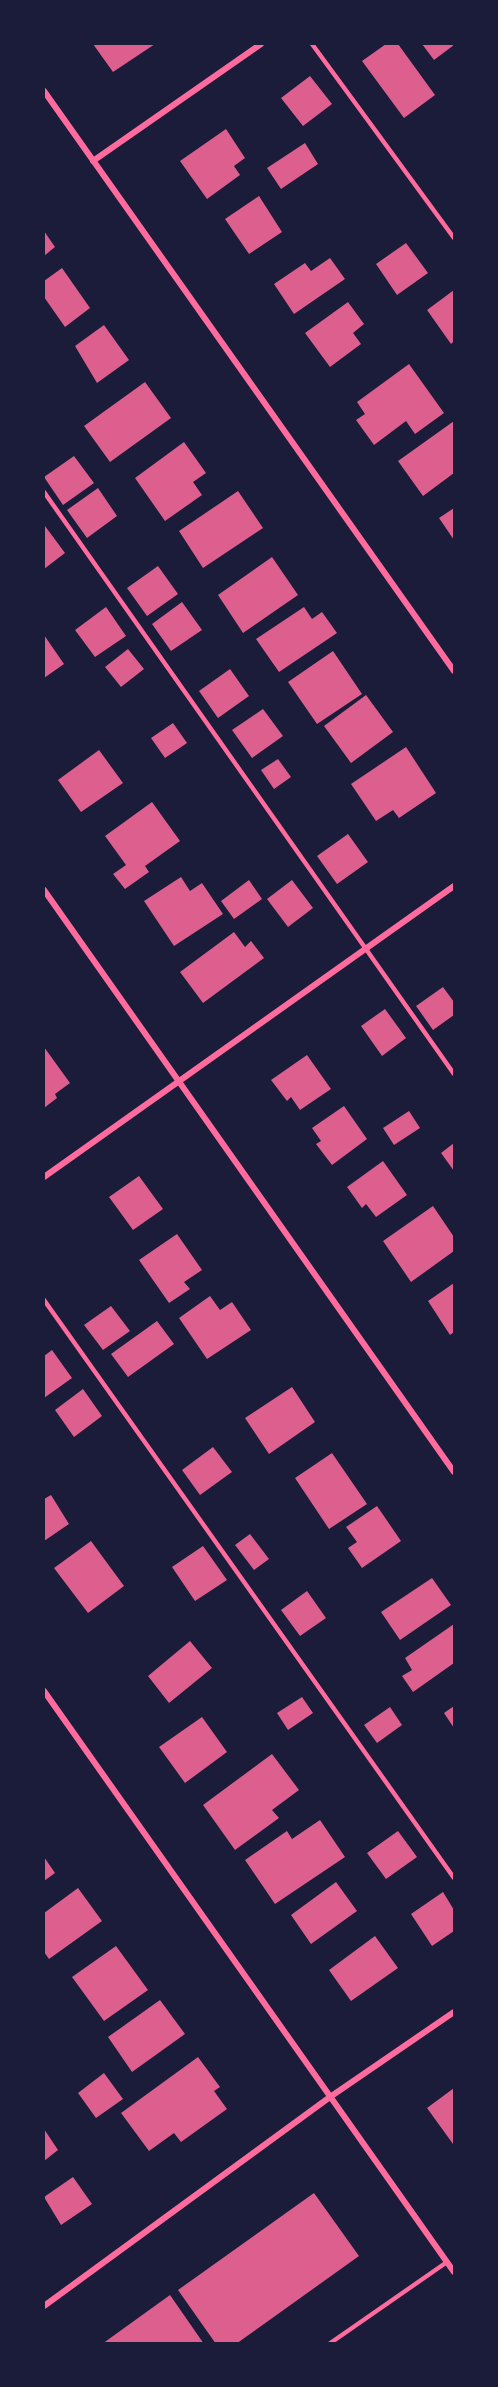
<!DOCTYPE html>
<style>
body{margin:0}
#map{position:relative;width:498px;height:2387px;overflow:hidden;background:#1b1b3a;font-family:Lato,sans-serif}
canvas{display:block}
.frame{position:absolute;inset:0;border:45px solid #1b1b3a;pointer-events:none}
</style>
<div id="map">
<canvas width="498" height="2387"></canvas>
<div class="frame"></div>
</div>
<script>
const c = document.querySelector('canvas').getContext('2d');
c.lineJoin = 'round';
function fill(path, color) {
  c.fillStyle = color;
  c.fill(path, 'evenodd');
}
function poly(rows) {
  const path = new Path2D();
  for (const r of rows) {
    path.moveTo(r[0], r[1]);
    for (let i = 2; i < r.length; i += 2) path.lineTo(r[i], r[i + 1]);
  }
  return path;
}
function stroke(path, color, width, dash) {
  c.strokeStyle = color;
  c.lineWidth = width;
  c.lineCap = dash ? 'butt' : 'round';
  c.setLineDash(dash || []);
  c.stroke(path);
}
fill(poly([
 [93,44,155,44,113,72],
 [386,44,398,44,435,95,404,118,362,61],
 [422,44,454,44,454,45,434,60],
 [310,76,332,104,303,126,281,98],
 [226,129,245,158,234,166,240,175,207,199,180,161],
 [305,143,318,164,281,189,267,168],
 [259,196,282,232,249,254,225,219],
 [44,231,55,247,44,256],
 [406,243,428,273,397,295,376,264],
 [330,258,345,279,294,314,274,284,305,263,311,271],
 [62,268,90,308,65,327,44,297,44,281],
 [454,290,454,341,451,344,427,310],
 [348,302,364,324,353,333,361,344,330,367,305,333],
 [104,325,129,360,97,383,75,346],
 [409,364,444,413,415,434,406,421,374,445,356,420,365,414,357,402],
 [145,382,171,418,110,462,84,426],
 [454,421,454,473,423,496,398,461],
 [184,442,206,473,193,482,202,495,165,521,135,478],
 [74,456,94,483,63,505,44,477],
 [98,488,117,516,87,538,67,510],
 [238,491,263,528,203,568,179,531],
 [454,508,454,540,439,518],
 [45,526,65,553,44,569,44,527],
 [272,557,298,595,243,633,218,595],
 [158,566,178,594,147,616,127,588],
 [182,602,202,630,171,651,152,624],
 [106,607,126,636,95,657,75,630],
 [304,607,312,619,322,612,337,633,279,672,256,639],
 [44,635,64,664,44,678],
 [128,649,144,669,121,687,105,667],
 [333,651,362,694,317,724,288,682],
 [230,669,249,696,218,718,199,691],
 [366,695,393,732,351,763,324,726],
 [263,709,283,736,252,758,232,730],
 [173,723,187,743,165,758,151,738],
 [406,747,436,793,399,818,393,810,376,821,351,784],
 [99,750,123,783,81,812,58,780],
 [278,759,291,777,274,789,261,770],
 [152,802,180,841,145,866,149,872,125,889,113,874,126,865,105,836],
 [348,834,368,862,337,884,317,856],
 [181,877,190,891,202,883,223,914,174,946,144,901],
 [249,880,262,899,234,919,221,901],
 [292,880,313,908,288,927,267,899],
 [234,932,245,947,251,941,264,958,203,1003,180,972],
 [443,987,454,1002,454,1015,433,1030,416,1006],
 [385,1009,406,1038,382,1056,361,1026],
 [44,1047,70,1083,55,1094,57,1098,44,1108],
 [307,1055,331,1089,300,1110,291,1097,287,1101,271,1080],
 [344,1106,367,1139,332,1165,316,1144,321,1141,312,1128],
 [409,1111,420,1128,394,1145,383,1128],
 [454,1143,454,1171,441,1153],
 [383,1161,407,1195,376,1217,366,1204,362,1208,347,1187],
 [139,1176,163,1209,133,1230,109,1197],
 [433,1206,454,1237,454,1251,411,1282,383,1241],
 [177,1234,202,1270,184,1282,190,1289,169,1303,139,1260],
 [454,1283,454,1332,450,1335,428,1301],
 [210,1296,220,1310,232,1302,251,1330,207,1359,179,1318],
 [111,1306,130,1331,103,1350,84,1325],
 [157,1321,174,1344,128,1377,111,1354],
 [52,1350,72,1378,44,1398,44,1356],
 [292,1387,315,1422,269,1454,245,1418],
 [83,1389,102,1416,74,1437,55,1410],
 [213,1447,232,1472,200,1495,182,1470],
 [332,1453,367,1504,329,1529,295,1478],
 [51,1495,69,1524,44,1541,44,1499],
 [377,1506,401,1541,362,1568,348,1548,357,1542,346,1527],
 [250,1534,269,1559,254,1570,235,1545],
 [91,1541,124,1586,88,1613,54,1568],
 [203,1546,227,1580,195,1601,172,1567],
 [432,1578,451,1605,400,1640,381,1612],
 [307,1591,326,1618,300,1636,281,1610],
 [454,1624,454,1663,413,1692,402,1676,412,1670,405,1658],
 [190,1641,212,1668,169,1703,148,1676],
 [302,1697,313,1713,288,1730,277,1713],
 [454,1706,454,1728,444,1713],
 [390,1707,402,1725,377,1743,364,1725],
 [202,1717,227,1752,185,1783,159,1747],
 [272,1754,299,1790,272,1810,279,1818,235,1850,203,1805],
 [320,1820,345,1857,275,1904,245,1860,287,1831,292,1839],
 [398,1831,417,1857,386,1879,367,1853],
 [44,1857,55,1873,44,1881],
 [336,1882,357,1911,311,1944,291,1915],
 [78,1888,102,1921,49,1959,44,1952,44,1913],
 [443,1892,454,1910,454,1931,432,1946,411,1914],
 [375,1936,398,1968,351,2001,329,1970],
 [116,1946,148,1990,104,2021,72,1977],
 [160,2000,185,2034,132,2072,108,2037],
 [198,2057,220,2087,214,2091,227,2109,181,2142,174,2133,149,2151,121,2113],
 [104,2073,123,2099,96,2118,78,2093],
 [454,2088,454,2143,453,2144,427,2108],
 [44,2129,58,2150,44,2161],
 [73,2177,92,2204,61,2225,44,2197],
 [314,2193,359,2256,236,2344,216,2344,178,2290],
 [170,2295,204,2344,102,2344]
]), '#dd5f8e');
stroke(poly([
 [312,44,454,238],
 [44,492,454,1074],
 [44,1300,454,1878],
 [329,2344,447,2262]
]), '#ff6b9d', 4.5);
stroke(poly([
 [44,91,454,671],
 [93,161,261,44],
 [44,890,454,1472],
 [44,1177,454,886],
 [44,1691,454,2272],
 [44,2306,330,2097,454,2012]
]), '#ff6b9d', 6);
</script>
